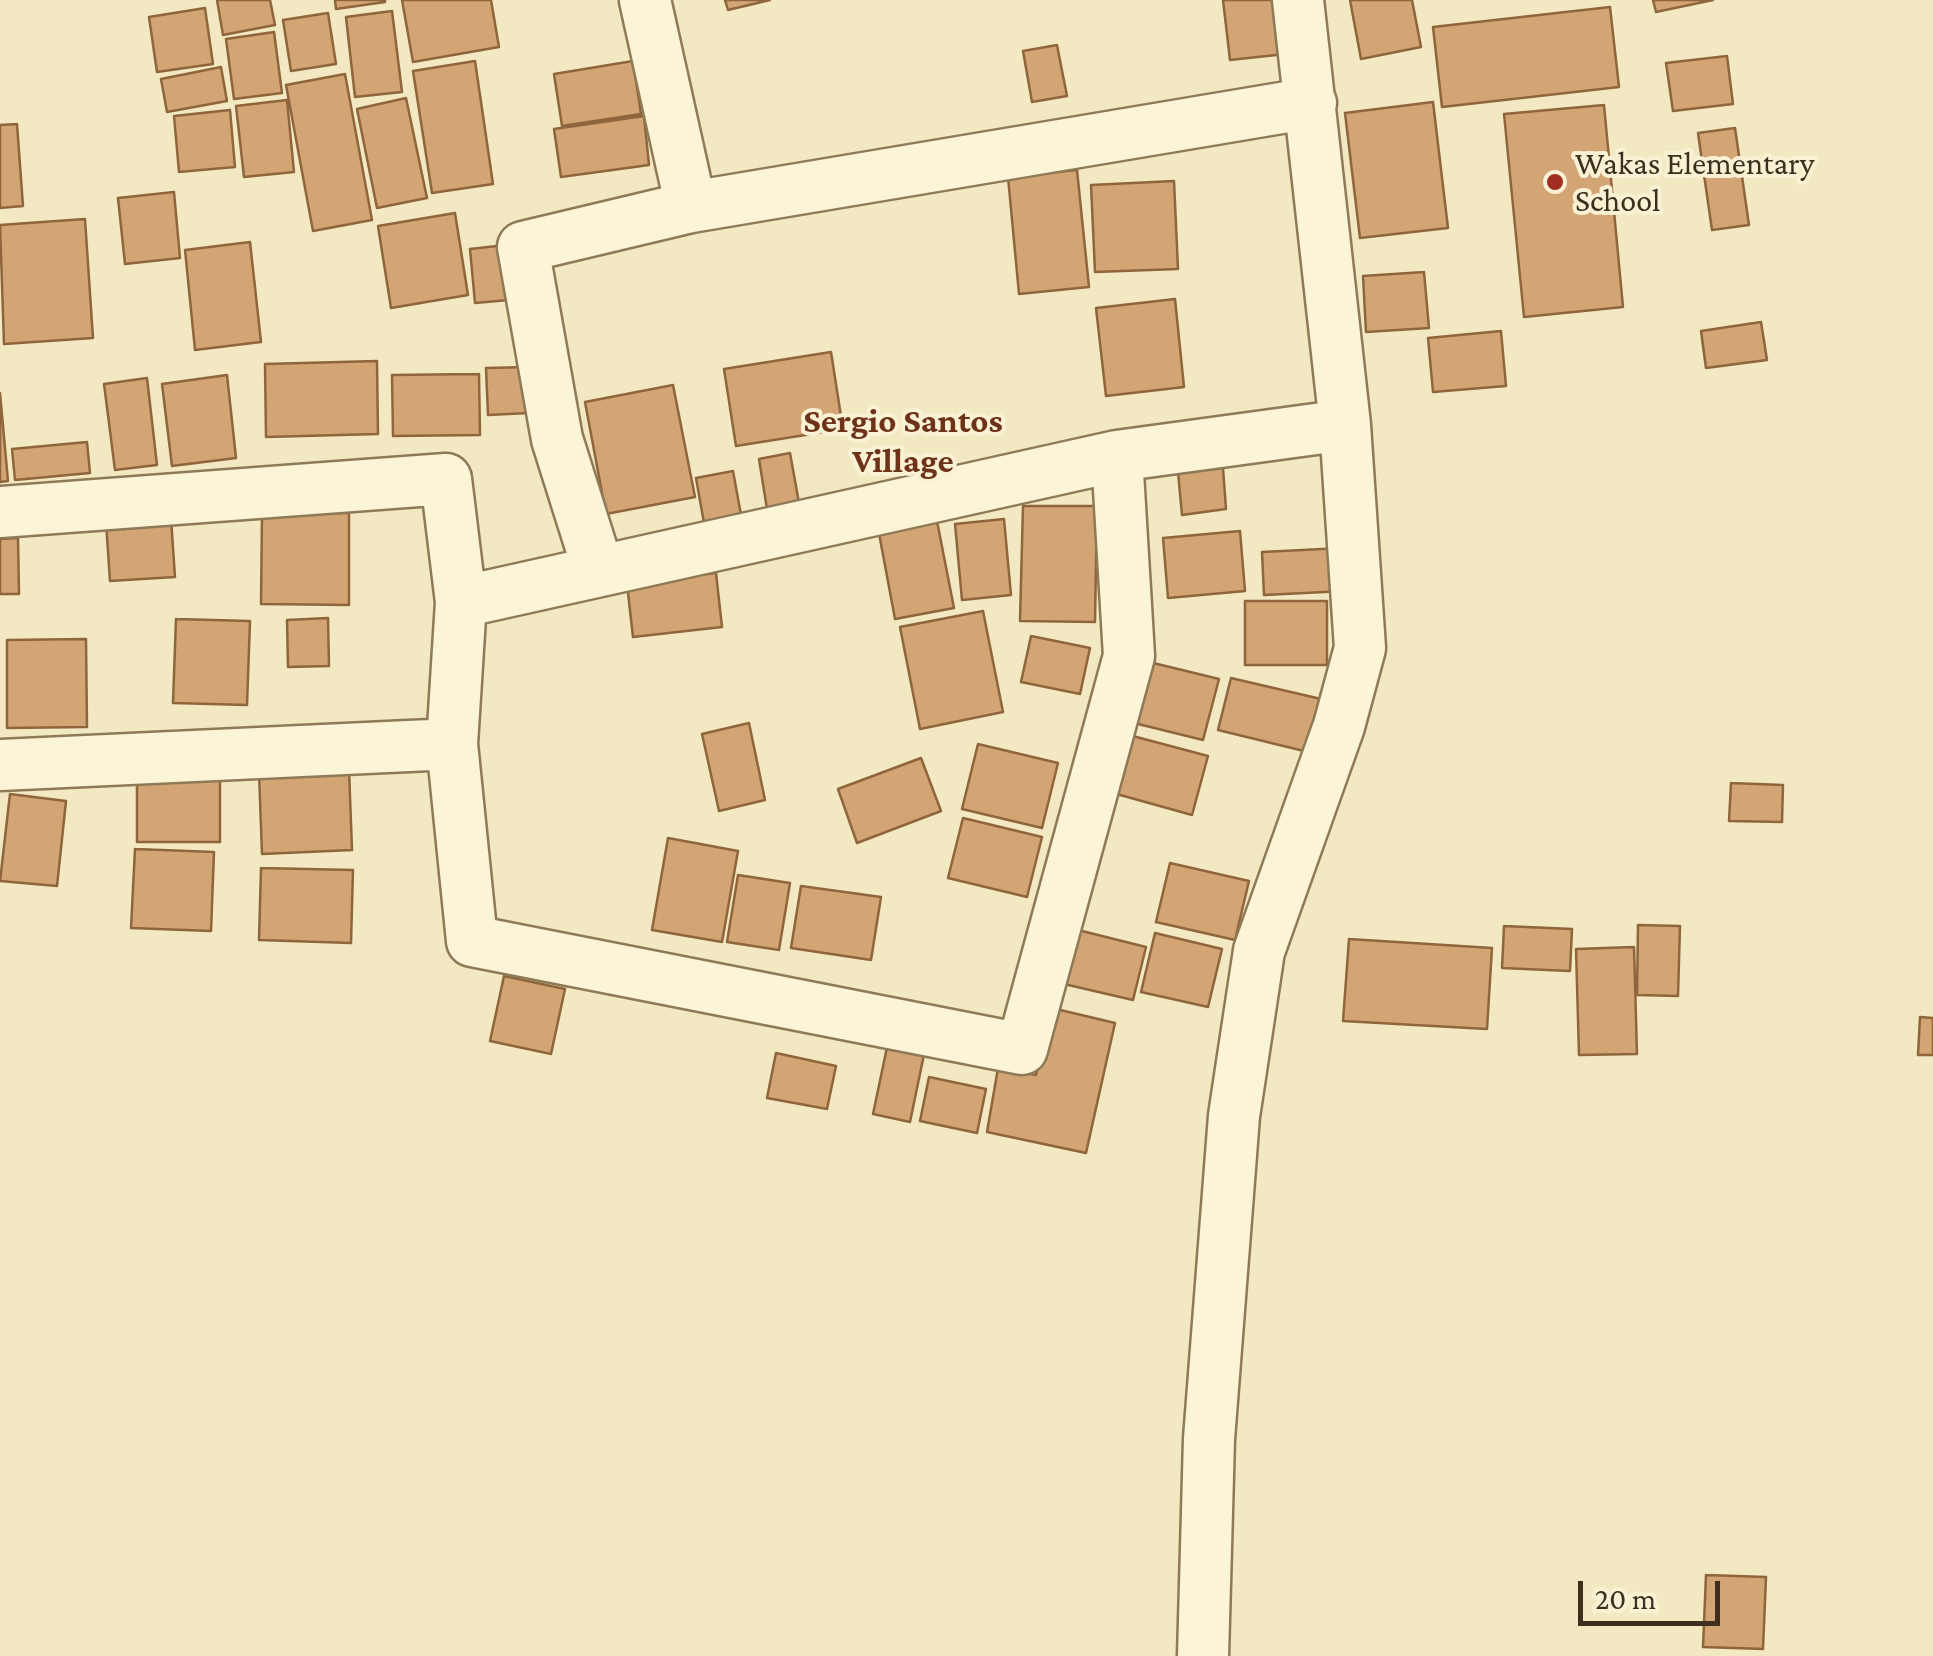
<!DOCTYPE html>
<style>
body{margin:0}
#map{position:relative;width:1933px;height:1656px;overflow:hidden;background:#f2e8c2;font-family:"Crimson Pro",serif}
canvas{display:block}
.scale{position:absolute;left:1578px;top:1581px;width:142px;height:45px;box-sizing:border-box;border:5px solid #3c2f1d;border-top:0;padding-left:12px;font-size:30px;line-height:35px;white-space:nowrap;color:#3c2f1d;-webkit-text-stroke:8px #f9f1d3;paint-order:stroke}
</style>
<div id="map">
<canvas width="1933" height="1656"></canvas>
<div class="scale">20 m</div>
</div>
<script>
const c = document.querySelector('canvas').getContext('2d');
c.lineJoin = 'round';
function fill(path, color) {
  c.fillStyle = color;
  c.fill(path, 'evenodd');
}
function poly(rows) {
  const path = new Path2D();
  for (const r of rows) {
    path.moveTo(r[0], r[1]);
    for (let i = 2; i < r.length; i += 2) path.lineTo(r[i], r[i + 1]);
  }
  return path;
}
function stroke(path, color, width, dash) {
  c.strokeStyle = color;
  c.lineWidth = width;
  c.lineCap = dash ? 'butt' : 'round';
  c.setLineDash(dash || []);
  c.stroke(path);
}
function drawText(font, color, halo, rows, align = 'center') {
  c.font = font + ' "Crimson Pro",serif';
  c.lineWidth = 8;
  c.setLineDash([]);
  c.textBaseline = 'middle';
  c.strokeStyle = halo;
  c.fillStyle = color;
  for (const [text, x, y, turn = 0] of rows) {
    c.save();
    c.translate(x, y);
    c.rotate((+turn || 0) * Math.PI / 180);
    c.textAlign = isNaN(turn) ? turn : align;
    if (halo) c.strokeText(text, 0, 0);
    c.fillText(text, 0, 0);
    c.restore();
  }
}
const building = poly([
 [217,0,270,0,275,25,223,35,217,0],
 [335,0,385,0,385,2,336,9,335,0],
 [402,0,491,0,499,47,413,62,402,0],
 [725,0,770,0,728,10,725,0],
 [1223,0,1289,0,1295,53,1230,60,1223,0],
 [1350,0,1412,0,1421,47,1361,59,1350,0],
 [1653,0,1713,0,1656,12,1653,0],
 [1610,7,1619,87,1442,107,1433,27,1610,7],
 [205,8,213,64,157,72,149,17,205,8],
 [392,11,402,92,355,97,346,17,392,11],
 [328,13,336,64,291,71,283,20,328,13],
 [274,32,282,93,234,99,226,39,274,32],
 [1057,45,1067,96,1032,102,1023,51,1057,45],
 [1727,56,1733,104,1673,111,1666,63,1727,56],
 [475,61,493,184,432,193,413,71,475,61],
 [633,61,641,114,562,126,554,74,633,61],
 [221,67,227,101,167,112,161,79,221,67],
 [345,74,372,220,313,231,286,85,345,74],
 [406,98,427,198,377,208,357,109,406,98],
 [287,100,294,172,244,177,236,106,287,100],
 [1433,102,1448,228,1360,238,1345,113,1433,102],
 [1604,105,1623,307,1524,317,1504,114,1604,105],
 [230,110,235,167,179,172,174,116,230,110],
 [644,116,649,165,561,177,554,129,644,116],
 [17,124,23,206,0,208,0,125,17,124],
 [1735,128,1749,225,1712,230,1698,133,1735,128],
 [1077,170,1089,287,1019,294,1008,177,1077,170],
 [1174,181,1178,269,1095,272,1091,185,1174,181],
 [174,192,180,258,125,264,118,198,174,192],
 [455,213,468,295,391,308,378,226,455,213],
 [85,219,93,338,4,344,0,225,85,219],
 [250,242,261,342,195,350,185,250,250,242],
 [515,244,520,299,475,303,470,249,515,244],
 [1424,272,1429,328,1366,332,1363,276,1424,272],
 [1175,299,1184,387,1106,396,1096,308,1175,299],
 [1761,322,1767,360,1706,368,1701,331,1761,322],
 [1501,331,1506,386,1433,392,1428,338,1501,331],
 [831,352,843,429,736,446,724,369,831,352],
 [377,361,378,434,266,437,265,364,377,361],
 [528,367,529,413,488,415,486,368,528,367],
 [479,374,480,435,393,436,392,375,479,374],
 [227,375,236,458,172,466,162,384,227,375],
 [147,378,157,465,115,470,104,384,147,378],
 [673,385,695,497,606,514,585,402,673,385],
 [0,393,8,481,0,482,0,393],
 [87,442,90,473,15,480,12,449,87,442],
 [790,453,799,503,767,509,759,459,790,453],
 [1223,468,1226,509,1182,515,1178,472,1223,468],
 [733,471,741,515,704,523,696,478,733,471],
 [1023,506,1097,506,1095,622,1020,621,1023,506],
 [262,513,349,513,349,605,261,604,262,513],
 [936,516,954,608,895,619,878,528,936,516],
 [171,518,175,577,110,581,106,522,171,518],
 [1004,519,1011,595,962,600,955,524,1004,519],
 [1240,531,1245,591,1168,598,1163,538,1240,531],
 [18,538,19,594,0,594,0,539,18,538],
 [1343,548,1345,591,1264,595,1262,552,1343,548],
 [716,573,722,627,633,637,627,584,716,573],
 [1245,601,1327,601,1327,665,1245,665,1245,601],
 [983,611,1003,712,920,729,900,627,983,611],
 [328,618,329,666,288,667,287,620,328,618],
 [176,619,250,621,247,705,173,703,176,619],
 [1031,636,1090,648,1080,694,1021,682,1031,636],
 [86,639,87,727,7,728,7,640,86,639],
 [1141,660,1219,679,1203,740,1126,721,1141,660],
 [1231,678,1321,699,1308,752,1218,730,1231,678],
 [749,723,765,800,719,811,702,734,749,723],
 [1129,735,1208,756,1192,815,1113,793,1129,735],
 [978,744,1058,763,1042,828,962,809,978,744],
 [921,758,941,811,857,843,838,789,921,758],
 [349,769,352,850,262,854,259,773,349,769],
 [220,780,220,842,137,842,137,781,220,780],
 [1731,783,1783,785,1782,822,1729,821,1731,783],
 [10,794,66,801,57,886,0,881,10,794],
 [963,818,1042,837,1027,897,948,878,963,818],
 [668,838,738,851,722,942,652,930,668,838],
 [135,849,214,852,211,931,131,928,135,849],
 [1170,863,1249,881,1235,940,1156,922,1170,863],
 [261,868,353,870,351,943,259,940,261,868],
 [738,875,790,883,779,950,727,942,738,875],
 [801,886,881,897,871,960,791,948,801,886],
 [1638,925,1680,926,1678,996,1637,995,1638,925],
 [1504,926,1572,929,1570,971,1502,968,1504,926],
 [1078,930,1146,947,1133,1000,1064,984,1078,930],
 [1155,933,1222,949,1208,1007,1141,992,1155,933],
 [1349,939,1492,948,1487,1029,1343,1021,1349,939],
 [1634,947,1637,1054,1579,1055,1576,949,1634,947],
 [504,976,565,989,551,1054,490,1041,504,976],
 [1052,1008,1115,1023,1086,1153,987,1132,998,1068,1036,1075,1052,1008],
 [1920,1017,1933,1018,1933,1055,1918,1055,1920,1017],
 [890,1033,927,1040,910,1122,873,1114,890,1033],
 [776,1053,836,1066,827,1109,767,1098,776,1053],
 [929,1077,986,1089,977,1133,920,1121,929,1077],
 [1706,1575,1766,1577,1763,1649,1703,1647,1706,1575]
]);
fill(building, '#d3a575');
stroke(building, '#8f653b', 2.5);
const street = poly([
 [645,0,691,207],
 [0,512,446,479,461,602,452,744,472,941,1022,1049,1129,656,1117,456],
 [598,569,557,439,523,247,691,207,1311,103],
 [461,602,1117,456,1345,425],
 [0,765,452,744],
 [1203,1656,1209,1439,1234,1116,1259,951,1339,726,1360,648,1345,425,1298,0]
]);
stroke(street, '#8e7a57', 55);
stroke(street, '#fcf4d6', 50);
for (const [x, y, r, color] of [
 [1555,182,10,"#a22d22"]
]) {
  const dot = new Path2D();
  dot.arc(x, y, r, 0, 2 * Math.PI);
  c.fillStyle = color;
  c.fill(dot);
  stroke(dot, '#f9f1d3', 4);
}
drawText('32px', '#3c2f1d', '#f9f1d3', [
 ["Wakas Elementary",1575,164],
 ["School",1575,201]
], 'left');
drawText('bold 35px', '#6d3218', '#f9f1d3', [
 ["Sergio Santos",903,421],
 ["Village",903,461]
]);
</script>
